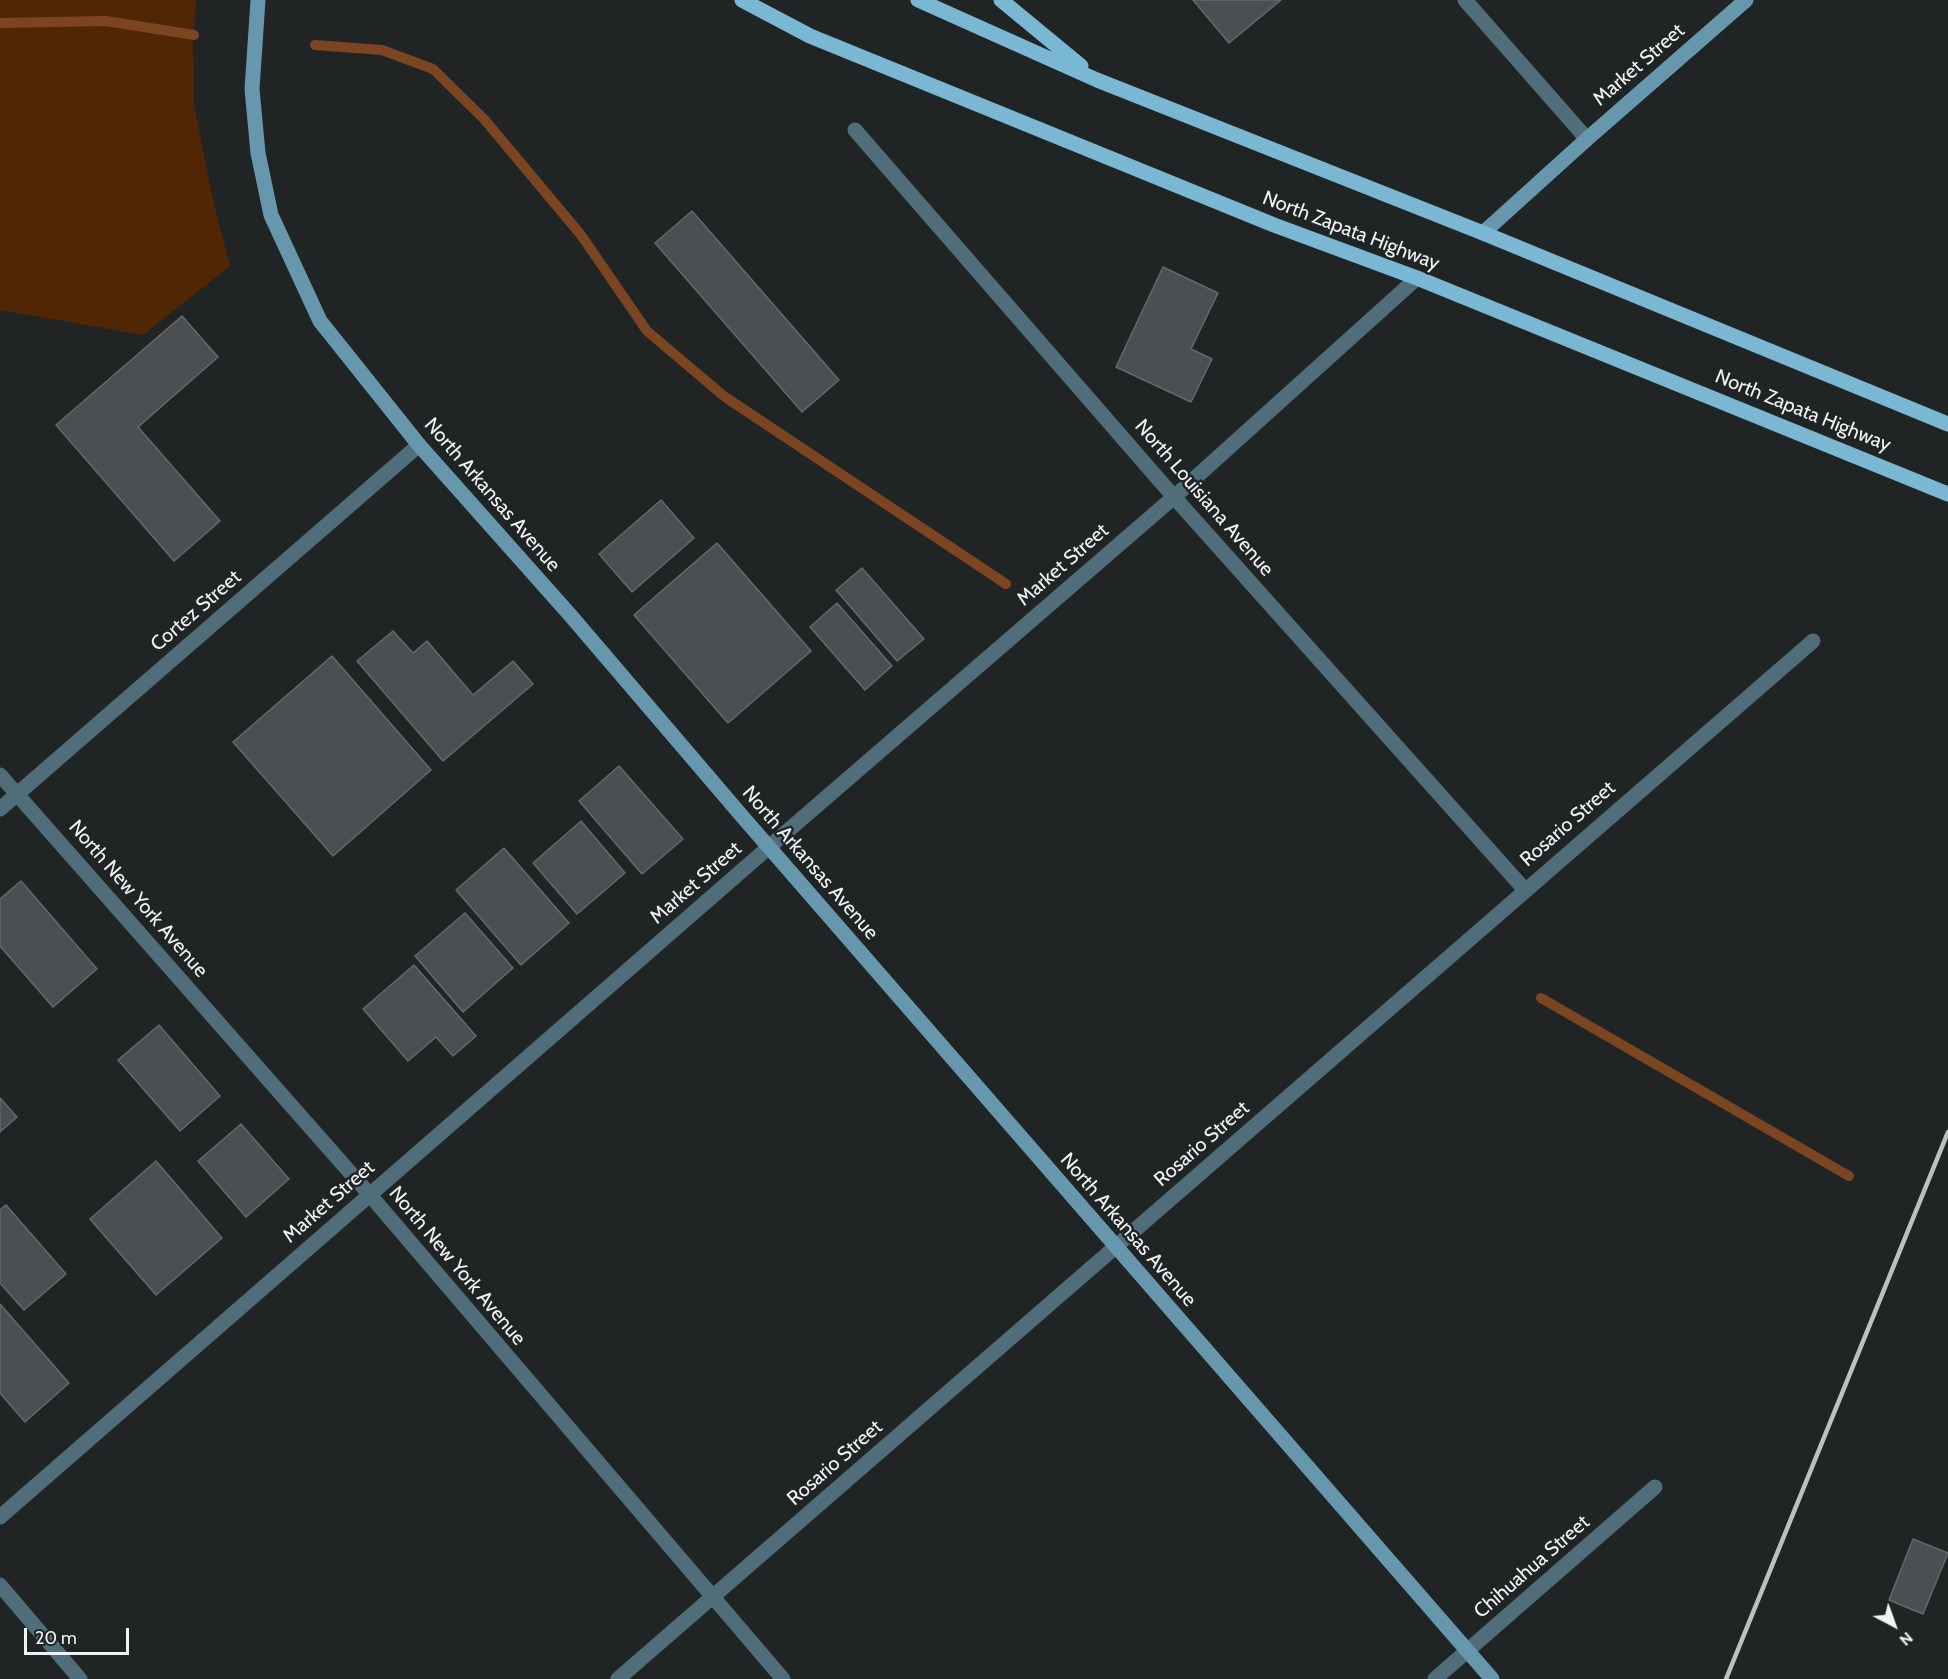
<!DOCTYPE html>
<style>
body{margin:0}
#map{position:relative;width:1948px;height:1679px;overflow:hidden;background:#202425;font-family:Cabin,sans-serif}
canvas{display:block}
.north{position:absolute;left:1864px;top:1595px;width:60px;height:60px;-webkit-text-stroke:4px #202425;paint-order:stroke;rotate:139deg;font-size:16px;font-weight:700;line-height:24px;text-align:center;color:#f0f3f4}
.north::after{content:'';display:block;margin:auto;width:21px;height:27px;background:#f0f3f4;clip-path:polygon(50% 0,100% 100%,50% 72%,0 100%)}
.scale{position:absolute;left:24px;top:1628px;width:105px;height:27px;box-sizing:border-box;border:3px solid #f0f3f4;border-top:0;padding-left:8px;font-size:18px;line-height:21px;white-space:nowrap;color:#f0f3f4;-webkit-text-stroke:4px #202425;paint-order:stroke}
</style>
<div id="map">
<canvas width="1948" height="1679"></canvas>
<div class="north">N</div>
<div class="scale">20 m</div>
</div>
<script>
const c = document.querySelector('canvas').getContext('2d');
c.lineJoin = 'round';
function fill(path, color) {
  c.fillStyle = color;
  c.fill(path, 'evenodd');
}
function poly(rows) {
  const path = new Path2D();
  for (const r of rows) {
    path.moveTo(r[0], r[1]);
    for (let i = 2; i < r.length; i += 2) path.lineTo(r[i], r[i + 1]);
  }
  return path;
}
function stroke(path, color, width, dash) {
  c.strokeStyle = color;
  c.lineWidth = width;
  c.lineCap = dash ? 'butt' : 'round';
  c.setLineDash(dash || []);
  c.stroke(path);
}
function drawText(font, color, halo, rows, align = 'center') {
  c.font = font + ' Cabin,sans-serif';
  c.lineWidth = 5;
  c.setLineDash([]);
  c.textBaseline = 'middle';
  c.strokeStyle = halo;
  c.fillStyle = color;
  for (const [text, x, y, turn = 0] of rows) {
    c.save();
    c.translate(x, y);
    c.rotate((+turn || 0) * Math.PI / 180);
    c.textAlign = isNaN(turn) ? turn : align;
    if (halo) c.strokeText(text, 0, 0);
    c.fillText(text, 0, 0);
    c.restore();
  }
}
fill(poly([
 [0,0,196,0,193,45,194,104,212,195,230,266,143,335,0,310]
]), '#512605');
stroke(poly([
 [0,23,106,21,194,35],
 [315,45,382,50,433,69,484,119,581,235,647,331,725,397,1006,584],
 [1541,998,1849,1176]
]), '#7b4522', 10);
const building = poly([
 [1193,0,1281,0,1229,43,1193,0],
 [692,211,839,380,802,412,655,243,692,211],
 [1163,267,1218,293,1191,349,1212,359,1191,402,1116,367,1163,267],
 [182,316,218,357,138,427,220,521,174,561,56,425,182,316],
 [661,500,694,538,632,592,599,554,661,500],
 [717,543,811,651,728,723,634,615,717,543],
 [862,568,924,639,897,661,836,590,862,568],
 [837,603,892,666,865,690,810,627,837,603],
 [393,631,413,653,427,641,473,695,513,661,533,684,443,761,357,661,393,631],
 [332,656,431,770,333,856,233,742,332,656],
 [619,766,683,839,642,874,579,801,619,766],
 [581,821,625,873,577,914,533,863,581,821],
 [504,848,569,923,521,965,456,890,504,848],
 [21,881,97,969,53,1007,0,946,0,899,21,881],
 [465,913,513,968,463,1012,415,956,465,913],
 [414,965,476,1036,453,1056,436,1037,408,1061,363,1009,414,965],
 [159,1025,220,1096,180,1131,118,1060,159,1025],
 [0,1098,17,1117,0,1132,0,1098],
 [241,1124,289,1179,246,1217,198,1161,241,1124],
 [156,1161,222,1238,156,1295,90,1219,156,1161],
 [6,1205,66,1274,24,1310,0,1283,0,1210,6,1205],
 [0,1304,69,1383,25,1422,0,1393,0,1304],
 [1913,1539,1948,1553,1923,1614,1889,1600,1913,1539]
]);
fill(building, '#4b4f51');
stroke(building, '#65696a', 1.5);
stroke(poly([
 [1465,0,1587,139],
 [855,130,1174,497,1525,890],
 [0,775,370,1195,783,1679],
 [0,809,419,445],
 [0,1517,769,847,1174,497,1417,278],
 [0,1585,80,1679],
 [618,1679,1813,641],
 [1435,1679,1655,1487]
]), '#506d7a', 15);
stroke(poly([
 [258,0,252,89,258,153,271,215,320,321,419,445,571,616,741,815,1492,1679],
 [1483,233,1587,139,1746,0]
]), '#6797ac', 15);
stroke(poly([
 [742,0,810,36,1274,225,1417,278,1948,494],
 [918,0,1097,80,1483,233,1948,424],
 [1001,0,1081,66]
]), '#79b7d3', 15);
stroke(poly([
 [1726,1679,1948,1132]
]), '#bcc0c1', 4.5);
drawText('20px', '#f0f3f4', '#202425', [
 ["Market Street",1639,65,-41],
 ["North Zapata Highway",1351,231,21],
 ["North Zapata Highway",1803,411,22],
 ["North Arkansas Avenue",492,495,49],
 ["North Louisiana Avenue",1204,498,49],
 ["Market Street",1063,565,-41],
 ["Cortez Street",196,611,-41],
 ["Rosario Street",1568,824,-41],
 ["North Arkansas Avenue",810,863,49],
 ["Market Street",696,883,-41],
 ["North New York Avenue",138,899,49],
 ["Rosario Street",1202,1144,-41],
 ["Market Street",329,1202,-41],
 ["North Arkansas Avenue",1128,1230,49],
 ["North New York Avenue",457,1266,50],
 ["Rosario Street",835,1463,-41],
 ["Chihuahua Street",1532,1567,-41]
]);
</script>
